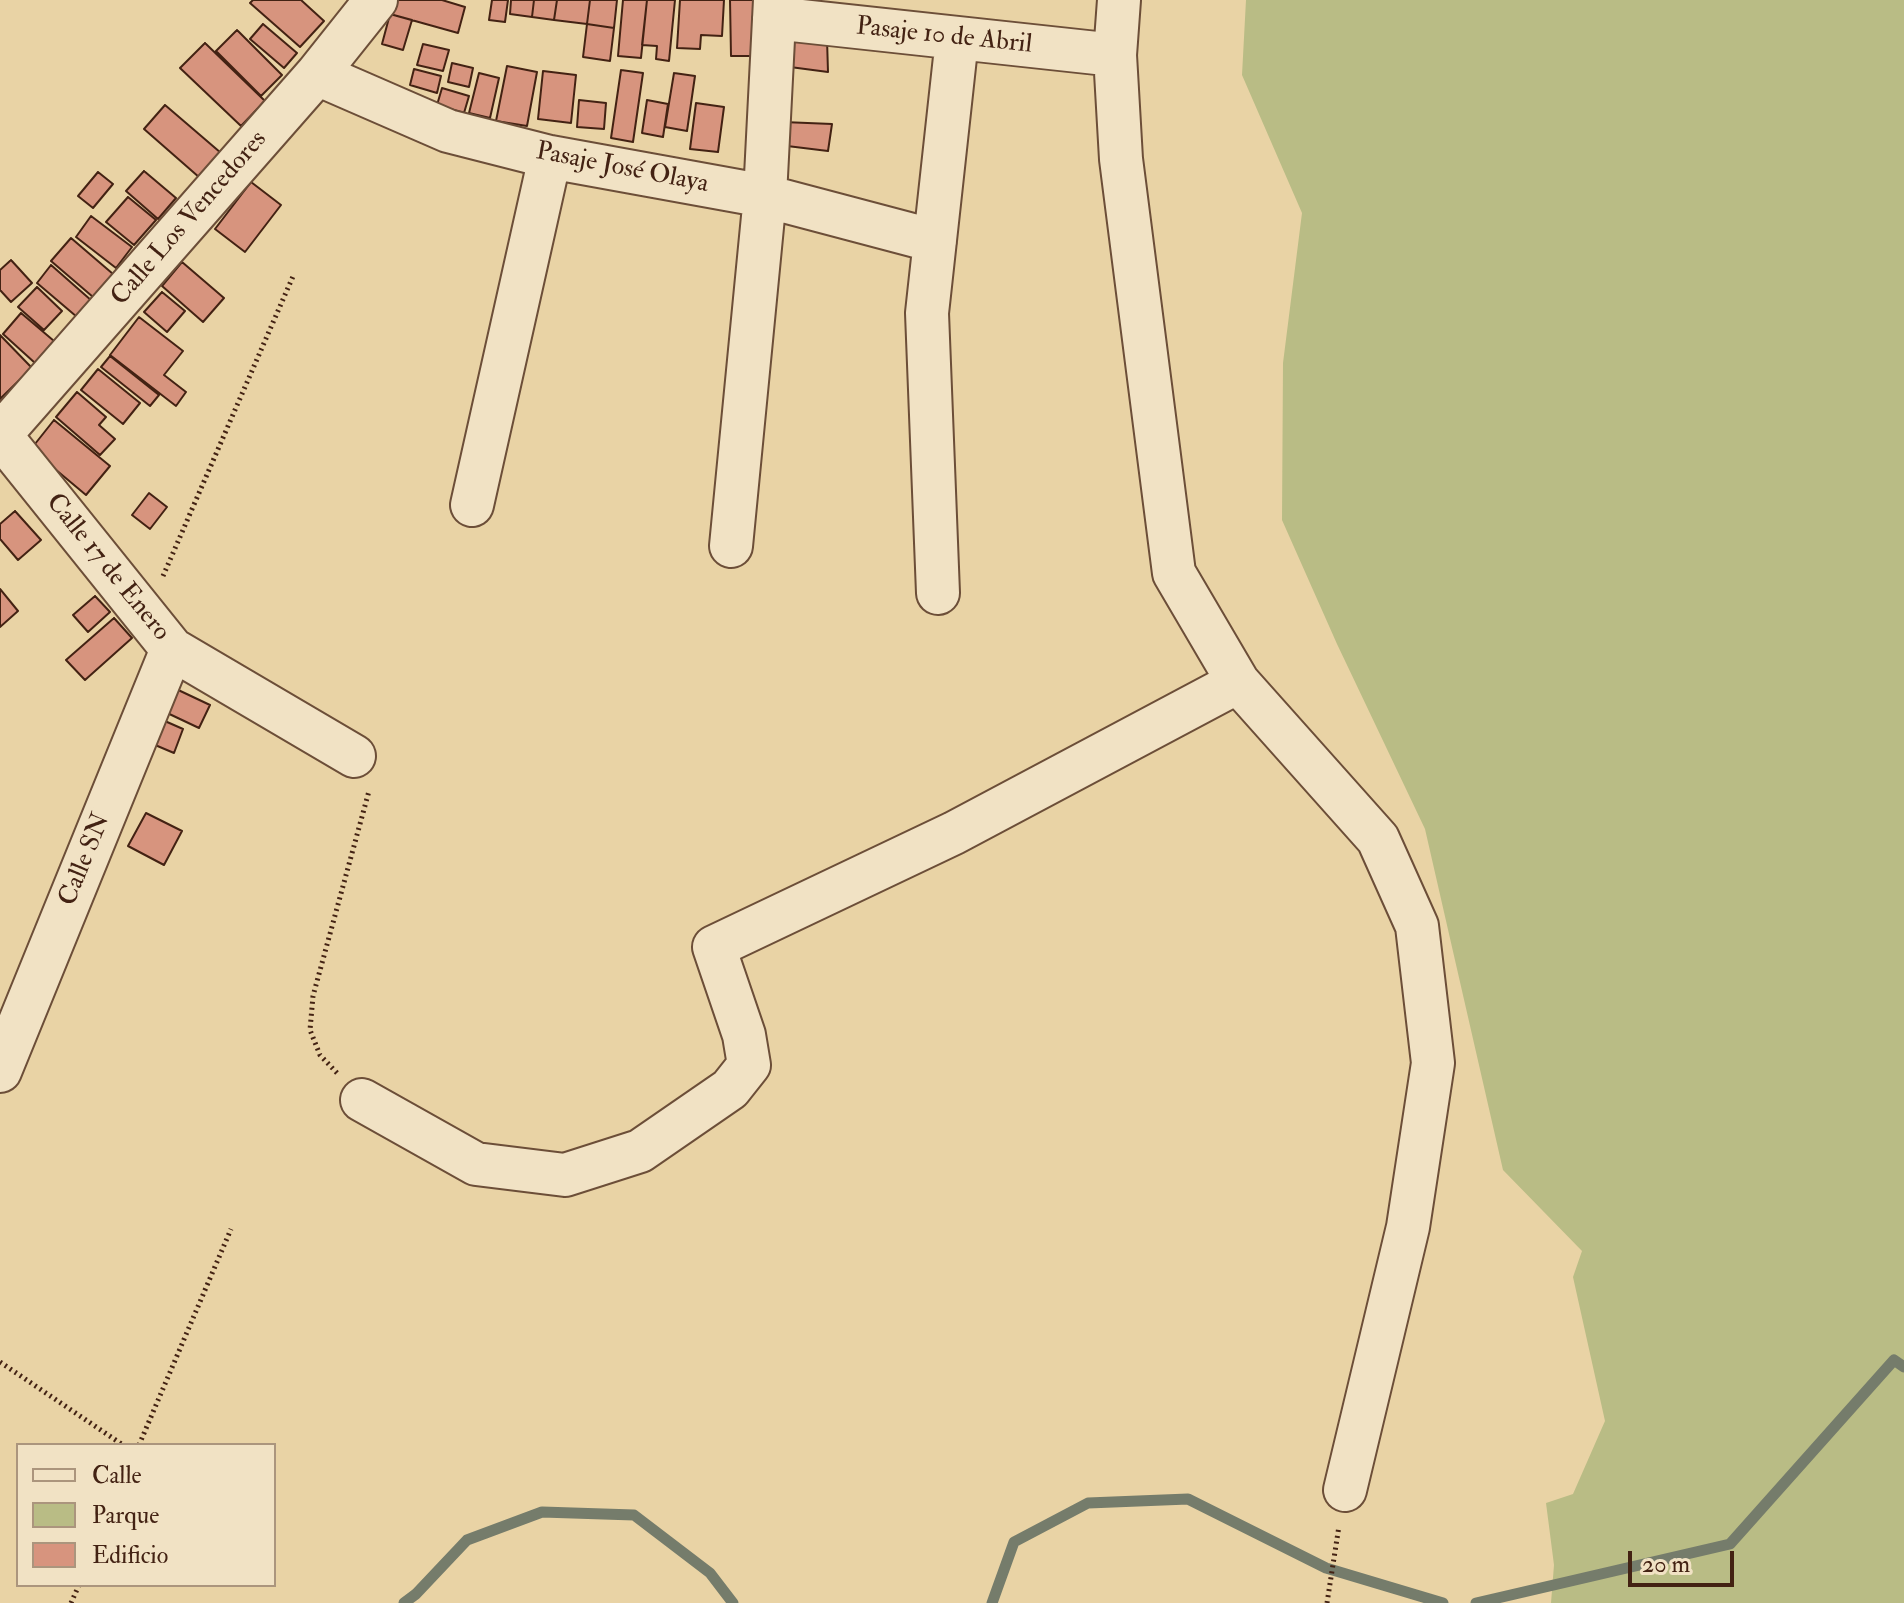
<!DOCTYPE html>
<meta charset="utf-8">
<style>
body{margin:0}
#map{position:relative;width:1904px;height:1603px;overflow:hidden;background:#e9d3a5;font-family:"IM FELL Double Pica",serif}
canvas{display:block}
.legend{position:absolute;left:16px;top:1443px;width:260px;height:144px;box-sizing:border-box;background:#f1e2c4;border:2px solid #ab957d;margin:0;padding:10px 14px;list-style:none;font-size:24px;color:#432213}
.legend li{display:flex;align-items:center;gap:16px;height:40px}
.legend b{width:40px;border:2px solid #ab957d}
.scale{position:absolute;left:1628px;top:1551px;width:106px;height:36px;box-sizing:border-box;border:4px solid #432213;border-top:0;padding-left:10px;font-size:24px;line-height:28px;white-space:nowrap;color:#432213;-webkit-text-stroke:6px #f1e2c4;paint-order:stroke}
</style>
<div id="map">
<canvas width="1904" height="1603"></canvas>
<ul class="legend">
<li><b style="height:10px;background:#f1e2c4"></b>Calle</li>
<li><b style="height:22px;background:#b9bc85"></b>Parque</li>
<li><b style="height:22px;background:#d7947e"></b>Edificio</li>
</ul>
<div class="scale">20 m</div>
</div>
<script>
const c = document.querySelector('canvas').getContext('2d');
c.lineJoin = 'round';
function fill(path, color) {
  c.fillStyle = color;
  c.fill(path, 'evenodd');
}
function poly(rows) {
  const path = new Path2D();
  for (const r of rows) {
    path.moveTo(r[0], r[1]);
    for (let i = 2; i < r.length; i += 2) path.lineTo(r[i], r[i + 1]);
  }
  return path;
}
function stroke(path, color, width, dash) {
  c.strokeStyle = color;
  c.lineWidth = width;
  c.lineCap = dash ? 'butt' : 'round';
  c.setLineDash(dash || []);
  c.stroke(path);
}
function drawText(font, color, halo, rows, align = 'center') {
  c.font = font + ' "IM FELL Double Pica",serif';
  c.lineWidth = 6;
  c.setLineDash([]);
  c.textBaseline = 'middle';
  c.strokeStyle = halo;
  c.fillStyle = color;
  for (const [text, x, y, turn = 0] of rows) {
    c.save();
    c.translate(x, y);
    c.rotate((+turn || 0) * Math.PI / 180);
    c.textAlign = isNaN(turn) ? turn : align;
    if (halo) c.strokeText(text, 0, 0);
    c.fillText(text, 0, 0);
    c.restore();
  }
}
fill(poly([
 [1246,0,1904,0,1904,1603,1551,1603,1554,1565,1546,1503,1573,1494,1605,1421,1573,1277,1582,1251,1503,1170,1425,829,1337,644,1282,520,1283,363,1302,213,1242,75]
]), '#b9bc85');
stroke(poly([
 [404,1603,416,1594,467,1540,542,1512,634,1515,710,1573,733,1603],
 [992,1603,1014,1542,1088,1503,1188,1499,1326,1568,1443,1603],
 [1476,1603,1730,1544,1894,1360,1904,1367]
]), '#757c6b', 11);
const building = poly([
 [253,0,301,0,324,21,300,47,250,3,253,0],
 [394,0,442,0,465,7,458,33,390,14,394,0],
 [492,0,508,0,505,22,489,20,492,0],
 [511,0,534,0,532,17,510,14,511,0],
 [534,0,557,0,554,20,532,17,534,0],
 [557,0,590,0,587,24,554,20,557,0],
 [590,0,617,0,614,28,587,24,590,0],
 [623,0,647,0,641,58,618,56,623,0],
 [647,0,675,0,669,61,656,59,657,46,642,45,647,0],
 [680,0,724,0,722,36,701,35,700,49,677,48,680,0],
 [730,0,753,0,753,56,731,56,730,0],
 [390,14,412,20,403,50,382,44,390,14],
 [263,24,297,53,284,68,250,39,263,24],
 [587,24,614,28,610,61,583,57,587,24],
 [237,30,282,75,261,96,216,51,237,30],
 [794,39,827,39,828,72,790,67,794,39],
 [205,43,265,101,241,126,180,68,205,43],
 [423,44,449,50,443,71,417,65,423,44],
 [452,63,473,68,469,87,448,82,452,63],
 [507,66,537,72,527,126,496,121,507,66],
 [414,69,441,76,437,93,410,85,414,69],
 [621,70,643,73,633,142,611,138,621,70],
 [543,71,576,75,571,123,538,119,543,71],
 [479,73,499,78,490,118,469,113,479,73],
 [674,73,695,76,687,131,665,127,674,73],
 [442,88,469,96,464,113,437,105,442,88],
 [579,100,606,103,604,129,577,127,579,100],
 [647,100,668,104,663,137,642,133,647,100],
 [696,103,724,107,718,152,690,149,696,103],
 [165,105,221,153,200,178,144,129,165,105],
 [783,122,832,124,828,151,779,145,783,122],
 [144,171,176,198,158,219,126,191,144,171],
 [98,172,113,184,93,208,78,196,98,172],
 [251,182,281,205,245,252,215,229,251,182],
 [128,197,156,220,134,245,106,222,128,197],
 [91,216,132,247,116,268,76,237,91,216],
 [71,238,113,274,93,297,51,261,71,238],
 [11,260,32,283,11,302,0,290,0,270,11,260],
 [182,262,224,298,203,322,162,286,182,262],
 [51,265,92,301,77,317,37,283,51,265],
 [37,287,62,311,44,330,18,307,37,287],
 [162,292,185,311,167,332,144,312,162,292],
 [21,313,54,341,35,363,3,334,21,313],
 [139,317,183,351,164,375,186,392,176,406,110,355,139,317],
 [0,335,32,368,0,399,0,335],
 [110,356,159,395,150,406,101,367,110,356],
 [98,369,140,403,123,424,81,390,98,369],
 [77,392,106,417,99,425,115,439,100,455,56,417,77,392],
 [54,420,110,466,86,495,31,449,54,420],
 [149,493,167,507,150,529,132,515,149,493],
 [15,511,41,540,18,560,0,539,0,524,15,511],
 [0,589,18,611,0,627,0,589],
 [95,596,110,612,88,632,73,615,95,596],
 [114,618,132,638,85,680,66,660,114,618],
 [174,688,210,705,199,728,163,711,174,688],
 [158,718,183,729,174,753,148,742,158,718],
 [146,813,182,831,164,865,128,846,146,813]
]);
fill(building, '#d7947e');
stroke(building, '#432213', 2);
const minor = poly([
 [1119,0,1115,55,1121,159,1174,573,1238,682,1378,839,1417,926,1433,1063,1408,1227,1345,1490],
 [774,18,1115,55],
 [317,74,448,131,550,157,765,196,935,241],
 [0,435,317,74,376,0],
 [0,435,172,649,354,756],
 [472,505,550,157],
 [731,546,765,196,775,0],
 [938,593,927,313,957,39],
 [0,1071,172,649],
 [362,1100,476,1164,565,1175,640,1151,730,1089,749,1065,744,1035,714,947,954,833,1238,682]
]);
stroke(minor, '#6c4e38', 46);
stroke(poly([
 [163,576,294,274],
 [337,1073,320,1055,310,1030,313,996,369,791],
 [0,1362,123,1445],
 [139,1445,231,1229],
 [71,1603,79,1585],
 [1327,1603,1339,1526]
]), '#432213', 5, [2, 4]);
stroke(minor, '#f1e2c4', 42);
drawText('26px', '#432213', '#f1e2c4', [
 ["Pasaje 10 de Abril",944,37,6],
 ["Pasaje José Olaya",622,169,11],
 ["Calle Los Vencedores",190,219,-49],
 ["Calle 17 de Enero",107,568,51],
 ["Calle SN",86,860,-68]
]);
</script>
